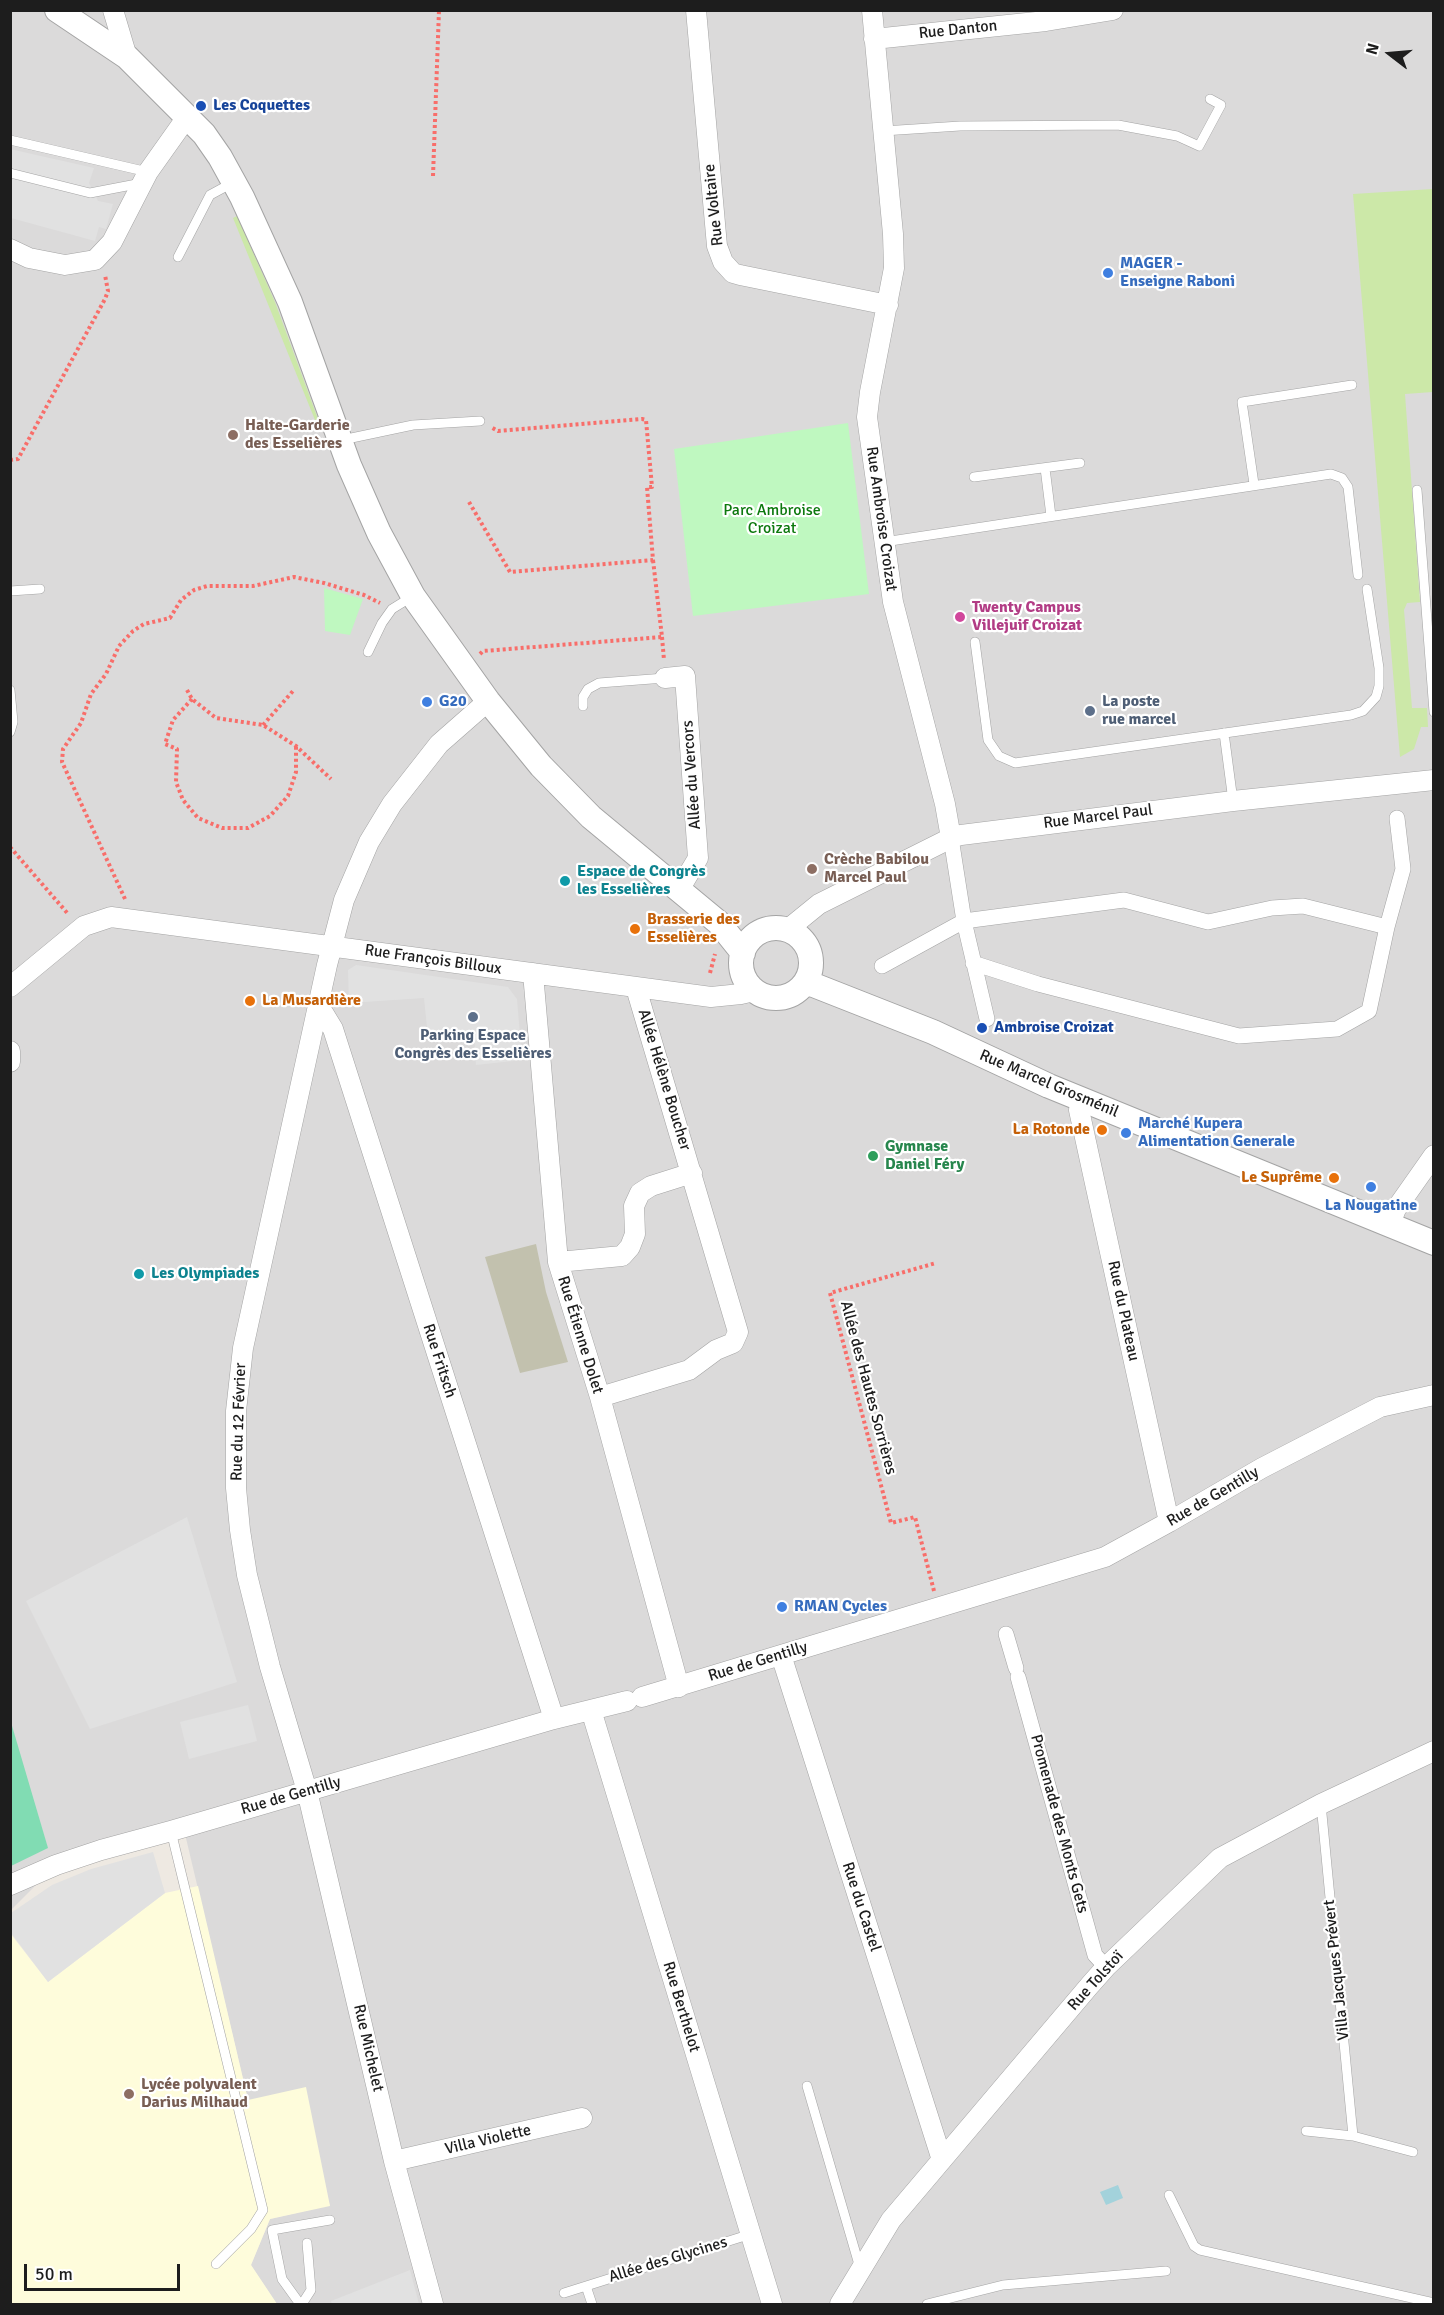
<!DOCTYPE html>
<meta charset="utf-8">
<style>
body{margin:0}
#map{position:relative;width:1444px;height:2315px;overflow:hidden;background:#eee9e2;font-family:Signika,sans-serif}
canvas{display:block}
.frame{position:absolute;inset:0;border:12px solid #1d1d1d;pointer-events:none}
.north{position:absolute;left:1360px;top:24px;width:60px;height:60px;-webkit-text-stroke:4px #fff;paint-order:stroke;rotate:286deg;font-size:16px;font-weight:700;line-height:24px;text-align:center;color:#1d1d1d}
.north::after{content:'';display:block;margin:auto;width:21px;height:27px;background:#1d1d1d;clip-path:polygon(50% 0,100% 100%,50% 72%,0 100%)}
.scale{position:absolute;left:24px;top:2264px;width:156px;height:27px;box-sizing:border-box;border:3px solid #1d1d1d;border-top:0;padding-left:8px;font-size:18px;line-height:21px;white-space:nowrap;color:#1d1d1d;-webkit-text-stroke:4px #fff;paint-order:stroke}
</style>
<div id="map">
<canvas width="1444" height="2315"></canvas>
<div class="frame"></div>
<div class="north">N</div>
<div class="scale">50 m</div>
</div>
<script>
const c = document.querySelector('canvas').getContext('2d');
c.lineJoin = 'round';
function fill(path, color) {
  c.fillStyle = color;
  c.fill(path, 'evenodd');
}
function poly(rows) {
  const path = new Path2D();
  for (const r of rows) {
    if (r.length === 3) {
      path.moveTo(r[0] + r[2], r[1]);
      path.arc(r[0], r[1], r[2], 0, 2 * Math.PI);
      continue;
    }
    path.moveTo(r[0], r[1]);
    for (let i = 2; i < r.length; i += 2) path.lineTo(r[i], r[i + 1]);
  }
  return path;
}
function stroke(path, color, width, dash) {
  c.strokeStyle = color;
  c.lineWidth = width;
  c.lineCap = dash ? 'butt' : 'round';
  c.setLineDash(dash || []);
  c.stroke(path);
}
function drawText(font, color, halo, rows, align = 'center') {
  c.font = font + ' Signika,sans-serif';
  c.lineWidth = 4.5;
  c.setLineDash([]);
  c.textBaseline = 'middle';
  c.strokeStyle = halo;
  c.fillStyle = color;
  for (const [text, x, y, turn = 0] of rows) {
    c.save();
    c.translate(x, y);
    c.rotate((+turn || 0) * Math.PI / 180);
    c.textAlign = isNaN(turn) ? turn : align;
    if (halo) c.strokeText(text, 0, 0);
    c.fillText(text, 0, 0);
    c.restore();
  }
}
fill(poly([
 [11,11,1433,11,1433,2304,277,2304,251,2265,270,2219,330,2205,248,2100,185,1834,56,1865,11,1910]
]), '#dbdada');
fill(poly([
 [198,1886,248,2100,306,2087,330,2206,270,2219,251,2265,277,2304,11,2304,10,1933,48,1982,165,1893]
]), '#fefcdb');
fill(poly([
 [536,1244,546,1292,568,1362,520,1373,485,1257]
]), '#c2c1ae');
fill(poly([
 [1433,189,1433,392,1405,394,1420,602,1407,603,1404,610,1412,708,1427,708,1428,727,1421,727,1414,749,1400,757,1353,194],
 [237,216,275,302,318,419,315,420,233,218]
]), '#cce8a8');
fill(poly([
 [848,423,869,594,693,616,674,449],
 [324,588,363,599,350,635,325,631]
]), '#bff8c0');
fill(poly([
 [10,1719,48,1848,11,1866,10,1866]
]), '#81dcb3');
fill(poly([
 [10,149,94,168,89,183,98,201,113,204,106,229,99,227,95,241,11,218],
 [356,965,508,987,517,999,522,1060,476,1065,474,1032,428,1037,424,998,349,1003,348,970],
 [187,1517,237,1682,90,1729,26,1601],
 [248,1705,257,1741,189,1759,180,1722],
 [153,1852,165,1893,48,1982,11,1933,11,1913,52,1885,91,1869],
 [410,2270,419,2304,332,2304,331,2301]
]), '#e1e1e1');
fill(poly([
 [1118,2185,1123,2198,1106,2205,1100,2192]
]), '#a3d2db');
const service = poly([
 [883,131,960,126,1118,125,1177,136,1199,146,1221,105,1210,99],
 [10,140,148,172],
 [10,173,90,193,142,183],
 [178,257,210,195,234,182],
 [342,440,413,425,480,421],
 [1045,468,1051,516],
 [974,477,1080,463],
 [1254,484,1242,402,1352,385],
 [1417,490,1434,712],
 [884,542,1331,474,1342,478,1348,487,1358,575],
 [10,591,40,589],
 [975,642,988,740,999,756,1015,763,1351,715,1363,711,1376,697,1379,686,1379,668,1367,589],
 [368,652,382,623,392,609,413,596],
 [10,690,13,722,10,732],
 [583,706,583,697,588,689,599,683,665,678],
 [1224,733,1233,801],
 [1321,1804,1353,2136],
 [171,1831,263,2210,251,2229,216,2264],
 [807,2086,860,2268],
 [1306,2131,1353,2136,1413,2152],
 [1169,2195,1194,2246,1200,2250,1434,2303],
 [586,2286,592,2304],
 [564,2293,751,2234],
 [300,2304,282,2279,272,2230,330,2220],
 [302,2304,311,2290,307,2243],
 [927,2304,1003,2285,1166,2271]
]);
const pedestrian = poly([
 [951,838,964,921,987,1019],
 [973,963,1038,984,1239,1036,1337,1029,1369,1011,1387,927,1403,869,1397,818],
 [882,966,964,921,1124,900,1208,922,1272,908,1303,906,1387,927],
 [1006,1634,1016,1668],
 [1018,1677,1095,1955,1106,1967]
]);
const minor = poly([
 [113,10,127,57],
 [696,10,717,246,723,262,733,273,740,275,888,305],
 [872,10,893,234,894,268,870,392,867,417,893,602,945,804,951,838],
 [874,39,1046,21,1113,10],
 [10,249,29,258,65,265,95,260,112,242,148,172,187,117],
 [665,678,685,676,698,858,679,890],
 [787,930,819,904,951,838,961,835,1233,801,1434,780],
 [533,973,558,1262,600,1397,679,1687],
 [10,987,84,926,111,917,711,997,741,994,754,991],
 [319,1006,333,1029,554,1719],
 [10,1051,10,1062],
 [1083,1100,1079,1110,1169,1522],
 [1389,1226,1396,1209,1434,1155],
 [558,1262,622,1256,630,1247,635,1234,634,1206,640,1193,651,1186,692,1173],
 [600,1397,689,1370,716,1350,733,1343,738,1332,636,988],
 [781,1655,942,2160],
 [642,1697,1105,1557,1169,1522,1262,1468,1380,1407,1434,1395],
 [591,1710,772,2304],
 [10,1885,56,1865,101,1850,171,1831,554,1719,627,1701],
 [394,2161,582,2118],
 [433,2304,394,2161,307,1791,270,1667,247,1575,240,1530,236,1488,236,1411,243,1348,327,965,344,900,369,842,392,804,439,744,488,701],
 [840,2304,891,2220,1090,1985,1106,1967,1220,1858,1321,1804,1434,1751]
]);
const tertiary = poly([
 [57,10,127,57,204,134,220,157,242,197,290,302,349,465,379,533,413,596,488,701,541,766,591,817,719,923,743,953],
 [776,963,35],
 [806,982,933,1032,1049,1086,1434,1243]
]);
stroke(service, '#a4a4a4', 10);
stroke(pedestrian, '#a4a4a4', 16);
stroke(minor, '#a4a4a4', 21);
stroke(tertiary, '#a4a4a4', 26);
stroke(poly([
 [433,176,439,10],
 [10,460,18,459,105,299,108,291,105,275],
 [469,502,510,572,653,560,647,487,652,487,646,420,642,419,498,431,491,427],
 [662,637,664,660],
 [480,654,483,651,662,637,653,560],
 [187,690,192,699,216,718,263,725,296,746,331,779],
 [192,699,173,720,165,744,177,749,176,782,183,800,198,818,222,828,248,828,270,816,288,796,296,772,296,746],
 [263,725,293,691],
 [10,847,69,915],
 [125,899,62,762,63,749,81,723,91,694,106,674,119,646,133,631,144,624,170,618,181,600,194,590,207,586,253,586,294,577,324,583,364,595,380,603],
 [710,973,715,954],
 [934,1591,915,1517,891,1523,830,1293,936,1263]
]), '#f86e6a', 4, [3, 3]);
stroke(service, '#fff', 9);
stroke(pedestrian, '#fff', 15);
stroke(minor, '#fff', 20);
stroke(tertiary, '#fff', 24);
for (const [x, y, r, color] of [
 [201,106,6,"#1a4fb4"],
 [1108,273,6,"#3f7fe0"],
 [233,435,6,"#8d6e63"],
 [960,617,6,"#d1479c"],
 [427,702,6,"#3f7fe0"],
 [1090,711,6,"#5c6f8a"],
 [812,869,6,"#8d6e63"],
 [565,881,6,"#0f9aa8"],
 [635,929,6,"#e8710a"],
 [250,1001,6,"#e8710a"],
 [473,1017,6,"#5c6f8a"],
 [982,1028,6,"#1a4fb4"],
 [1102,1130,6,"#e8710a"],
 [1126,1133,6,"#3f7fe0"],
 [873,1156,6,"#2e9e5b"],
 [1334,1178,6,"#e8710a"],
 [1371,1187,6,"#3f7fe0"],
 [139,1274,6,"#0f9aa8"],
 [782,1607,6,"#3f7fe0"],
 [129,2094,6,"#8d6e63"]
]) {
  const dot = new Path2D();
  dot.arc(x, y, r, 0, 2 * Math.PI);
  c.fillStyle = color;
  c.fill(dot);
  stroke(dot, '#fff', 2);
}
drawText('16px', '#1d1d1d', '#fff', [
 ["Rue Danton",958,30,-6],
 ["Rue Voltaire",714,205,-96],
 ["Rue Ambroise Croizat",881,519,82],
 ["Allée du Vercors",692,775,-94],
 ["Rue Marcel Paul",1098,817,-7],
 ["Rue François Billoux",433,960,8],
 ["Allée Hélène Boucher",664,1080,73],
 ["Rue Marcel Grosménil",1049,1084,23],
 ["Rue du Plateau",1123,1311,78],
 ["Rue Étienne Dolet",580,1335,73],
 ["Rue Fritsch",439,1361,72],
 ["Allée des Hautes Sorrières",868,1388,75],
 ["Rue du 12 Février",239,1422,-88],
 ["Rue de Gentilly",1213,1497,-30],
 ["Rue de Gentilly",758,1662,-17],
 ["Rue de Gentilly",291,1796,-16],
 ["Promenade des Monts Gets",1059,1824,75],
 ["Rue du Castel",861,1907,72],
 ["Villa Jacques Prévert",1337,1970,-96],
 ["Rue Tolstoï",1096,1981,-48],
 ["Rue Berthelot",681,2007,73],
 ["Rue Michelet",368,2048,77],
 ["Villa Violette",488,2140,-13],
 ["Allée des Glycines",668,2260,-17]
]);
drawText('bold 16px', '#164399', '#fff', [
 ["Les Coquettes",213,106],
 ["Ambroise Croizat",994,1028]
], 'left');
drawText('bold 16px', '#366cbe', '#fff', [
 ["MAGER -",1120,264],
 ["Enseigne Raboni",1120,282],
 ["G20",439,702],
 ["Marché Kupera",1138,1124],
 ["Alimentation Generale",1138,1142],
 ["La Nougatine",1371,1206,"center"],
 ["RMAN Cycles",794,1607]
], 'left');
drawText('bold 16px', '#785e54', '#fff', [
 ["Halte-Garderie",245,426],
 ["des Esselières",245,444],
 ["Crèche Babilou",824,860],
 ["Marcel Paul",824,878],
 ["Lycée polyvalent",141,2085],
 ["Darius Milhaud",141,2103]
], 'left');
drawText('16px', '#0d790e', '#fff', [
 ["Parc Ambroise",772,511],
 ["Croizat",772,529]
]);
drawText('bold 16px', '#b23c85', '#fff', [
 ["Twenty Campus",972,608],
 ["Villejuif Croizat",972,626]
], 'left');
drawText('bold 16px', '#4e5e75', '#fff', [
 ["La poste",1102,702],
 ["rue marcel",1102,720],
 ["Parking Espace",473,1036,"center"],
 ["Congrès des Esselières",473,1054,"center"]
], 'left');
drawText('bold 16px', '#0d838f', '#fff', [
 ["Espace de Congrès",577,872],
 ["les Esselières",577,890],
 ["Les Olympiades",151,1274]
], 'left');
drawText('bold 16px', '#c56008', '#fff', [
 ["Brasserie des",647,920],
 ["Esselières",647,938],
 ["La Musardière",262,1001],
 ["La Rotonde",1090,1130,"right"],
 ["Le Suprême",1322,1178,"right"]
], 'left');
drawText('bold 16px', '#27864d', '#fff', [
 ["Gymnase",885,1147],
 ["Daniel Féry",885,1165]
], 'left');
</script>
